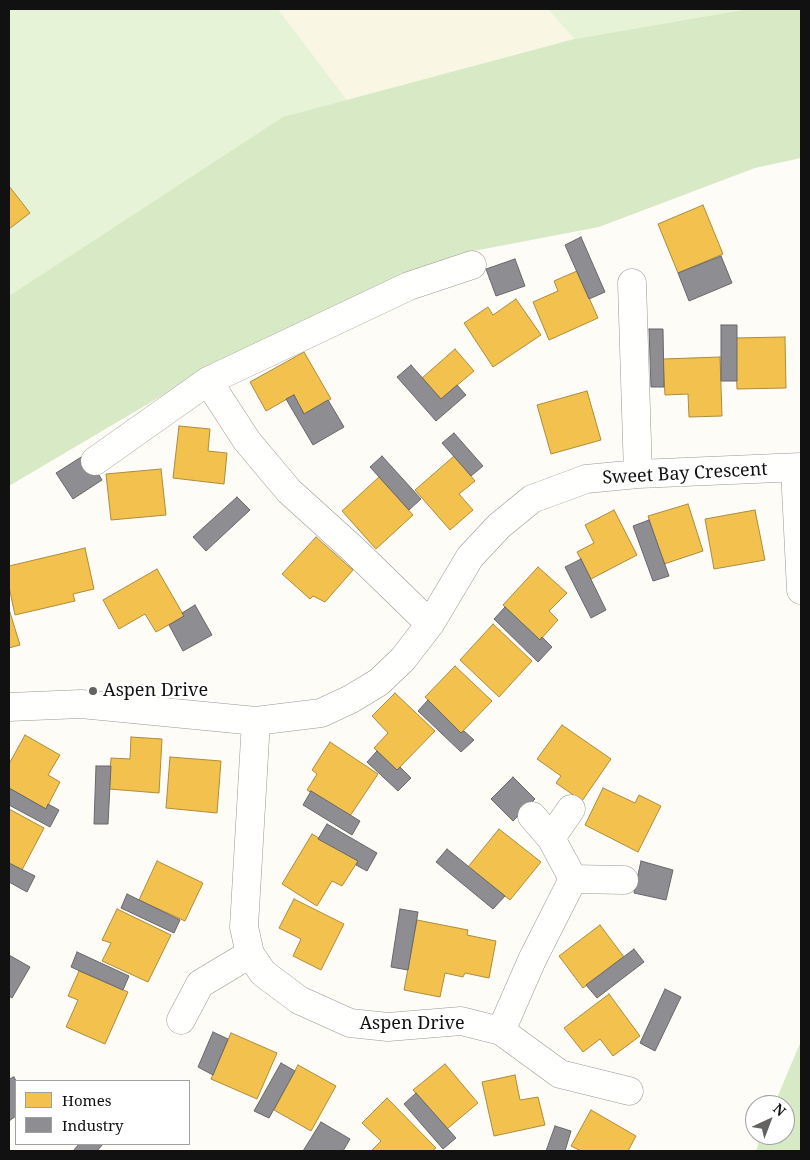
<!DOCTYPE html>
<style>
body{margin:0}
#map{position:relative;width:810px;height:1160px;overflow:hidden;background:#fdfcf7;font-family:"Noto Serif",serif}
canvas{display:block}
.frame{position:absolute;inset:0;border:10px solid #111;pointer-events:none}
.legend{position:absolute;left:15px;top:1080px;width:175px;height:65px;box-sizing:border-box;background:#fff;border:1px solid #a0a0a0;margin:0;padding:6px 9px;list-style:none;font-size:15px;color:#111}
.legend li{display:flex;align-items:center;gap:10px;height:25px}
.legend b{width:25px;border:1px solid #a0a0a0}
.north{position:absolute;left:745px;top:1095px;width:50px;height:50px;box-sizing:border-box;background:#fff;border:1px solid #a0a0a0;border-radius:50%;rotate:43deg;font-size:14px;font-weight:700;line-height:20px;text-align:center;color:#111}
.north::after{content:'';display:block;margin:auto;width:18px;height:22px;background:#646362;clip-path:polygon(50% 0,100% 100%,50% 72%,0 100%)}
</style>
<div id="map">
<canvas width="810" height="1160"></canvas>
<div class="frame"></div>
<ul class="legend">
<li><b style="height:14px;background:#f2c14e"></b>Homes</li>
<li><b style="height:14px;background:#8d8d92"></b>Industry</li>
</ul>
<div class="north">N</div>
</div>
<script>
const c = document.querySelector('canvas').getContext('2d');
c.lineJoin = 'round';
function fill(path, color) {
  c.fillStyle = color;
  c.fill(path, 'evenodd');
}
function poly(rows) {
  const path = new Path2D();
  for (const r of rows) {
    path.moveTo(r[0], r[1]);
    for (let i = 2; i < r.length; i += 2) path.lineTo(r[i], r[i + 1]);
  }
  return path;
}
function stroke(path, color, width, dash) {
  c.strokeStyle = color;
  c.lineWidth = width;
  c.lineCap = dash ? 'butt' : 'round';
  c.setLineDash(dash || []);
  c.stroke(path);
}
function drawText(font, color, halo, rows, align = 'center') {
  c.font = font + ' "Noto Serif",serif';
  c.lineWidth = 5;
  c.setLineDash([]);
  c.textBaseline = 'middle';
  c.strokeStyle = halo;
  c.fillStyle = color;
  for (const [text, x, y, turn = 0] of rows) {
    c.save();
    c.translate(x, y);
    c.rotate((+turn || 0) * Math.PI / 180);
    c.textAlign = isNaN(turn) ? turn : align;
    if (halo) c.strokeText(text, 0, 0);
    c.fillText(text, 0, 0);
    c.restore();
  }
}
fill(poly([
 [278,9,548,9,574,39,347,100]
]), '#f9f7e4');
fill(poly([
 [9,9,278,9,347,100,9,298,9,229,30,213,9,186],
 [548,9,741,9,742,10,574,39]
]), '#e7f3d7');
fill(poly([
 [741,9,801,9,801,158,755,168,599,227,458,254,202,372,9,486,9,296,283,117,574,39,742,10],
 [801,1041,801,1151,756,1151,761,1135,785,1135,785,1105,774,1105]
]), '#d8eac5');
const homes = poly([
 [9,186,30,213,9,229,9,186],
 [703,205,723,254,678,273,658,224,703,205],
 [577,271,598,318,549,340,533,302,558,291,554,281,577,271],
 [516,299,541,335,493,367,464,323,488,307,493,315,516,299],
 [785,337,786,388,737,389,735,338,785,337],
 [455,349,474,371,441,399,422,378,455,349],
 [304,352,331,399,304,414,294,395,266,411,250,382,304,352],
 [720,357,722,416,689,417,688,394,665,395,663,359,720,357],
 [587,391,601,440,551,454,537,405,587,391],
 [179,426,210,429,208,451,227,453,224,484,173,478,179,426],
 [454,456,475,481,459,494,473,510,450,530,415,490,454,456],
 [161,469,166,515,111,520,106,474,161,469],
 [379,477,413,515,376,549,342,511,379,477],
 [688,504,703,551,664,564,648,516,688,504],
 [614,510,637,555,591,579,577,552,594,543,585,525,614,510],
 [755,510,765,560,714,569,705,519,755,510],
 [316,537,353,570,325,602,313,596,310,599,282,574,316,537],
 [85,548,94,589,73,594,75,601,15,615,9,587,9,566,85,548],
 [538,567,567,593,549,611,558,620,540,640,503,605,538,567],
 [157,569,184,616,156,632,145,614,119,629,103,600,157,569],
 [9,609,20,645,9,648,9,609],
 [493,624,532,661,499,697,460,660,493,624],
 [455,666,492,701,461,733,425,697,455,666],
 [395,693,435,731,397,770,374,748,388,733,372,716,395,693],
 [562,725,611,759,582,801,556,783,561,776,537,759,562,725],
 [25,735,60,755,48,775,60,782,46,809,9,788,9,764,25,735],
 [131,737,162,739,159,793,109,789,111,758,130,759,131,737],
 [330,742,378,774,350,816,307,790,317,774,312,770,330,742],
 [170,757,221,761,217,813,166,808,170,757],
 [603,788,635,803,639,795,661,806,638,852,585,825,603,788],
 [9,809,44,828,22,870,9,863,9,809],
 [499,829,541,862,510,900,468,867,499,829],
 [312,834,358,861,342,886,332,881,317,906,282,884,312,834],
 [157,861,203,883,185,921,139,900,157,861],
 [294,899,344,924,321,970,293,956,301,939,279,928,294,899],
 [117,909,171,935,148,982,102,961,111,943,102,940,117,909],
 [417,920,468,930,467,935,496,941,489,978,465,973,463,977,445,973,440,997,404,990,417,920],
 [600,925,624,957,583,988,559,956,600,925],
 [79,971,128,992,105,1044,66,1027,78,1000,68,996,79,971],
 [609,994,640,1036,613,1056,600,1039,583,1052,564,1028,609,994],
 [231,1033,277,1053,257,1099,211,1079,231,1033],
 [445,1064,478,1103,447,1129,413,1090,445,1064],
 [298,1065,336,1086,311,1131,274,1110,298,1065],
 [515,1075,520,1100,538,1097,545,1125,494,1136,482,1082,515,1075],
 [387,1098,436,1148,432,1151,371,1151,381,1141,362,1123,387,1098],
 [591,1110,636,1136,628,1151,581,1151,571,1146,591,1110]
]);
fill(homes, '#f2c14e');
stroke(homes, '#ae8c3c', 1);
const industry = poly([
 [581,237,605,292,589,299,565,245,581,237],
 [721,256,732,283,689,301,678,273,721,256],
 [515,259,525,286,496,296,486,269,515,259],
 [721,325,737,325,737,381,721,381,721,325],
 [649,329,663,329,664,387,651,387,649,329],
 [411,365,441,399,457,385,466,395,436,421,397,377,411,365],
 [294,395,304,414,328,400,344,427,313,445,286,399,294,395],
 [454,433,483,466,471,476,442,443,454,433],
 [86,454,102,480,73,499,56,473,86,454],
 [382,456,421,499,409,510,370,467,382,456],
 [237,497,250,510,206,551,193,537,237,497],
 [649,520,669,576,653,581,633,526,649,520],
 [581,559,606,610,591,618,565,567,581,559],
 [195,605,212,635,183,651,169,625,184,616,182,613,195,605],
 [505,607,540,640,542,637,552,647,538,662,494,619,505,607],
 [428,700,461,733,464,731,474,740,461,752,418,711,428,700],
 [377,751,397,770,400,767,411,778,398,791,367,762,377,751],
 [96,766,111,766,108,824,94,824,96,766],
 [513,777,535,799,513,821,491,799,513,777],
 [9,788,46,809,48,804,59,810,50,827,9,805,9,788],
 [311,791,360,821,352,835,303,805,311,791],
 [327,824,377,853,367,871,356,865,358,861,318,839,327,824],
 [447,849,505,896,493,909,436,862,447,849],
 [641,861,673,870,666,900,634,893,641,861],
 [9,863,35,876,27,892,9,882,9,863],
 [127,894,180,920,174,933,121,908,127,894],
 [400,909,418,912,408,970,391,967,400,909],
 [634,949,644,962,597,998,586,985,634,949],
 [77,952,129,976,123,990,71,967,77,952],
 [9,955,30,967,12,998,9,996,9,955],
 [665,989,681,997,655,1051,640,1043,665,989],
 [213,1032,228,1039,213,1075,198,1067,213,1032],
 [281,1063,295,1071,269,1118,254,1111,281,1063],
 [14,1077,16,1081,16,1116,9,1121,9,1079,14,1077],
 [416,1093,456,1138,443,1149,404,1104,416,1093],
 [321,1122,350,1139,343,1151,303,1151,321,1122],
 [555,1126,571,1131,565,1151,546,1151,555,1126],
 [79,1144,103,1144,97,1151,73,1151,79,1144]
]);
fill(industry, '#8d8d92');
stroke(industry, '#68686b', 1);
const minor = poly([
 [632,283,638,474],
 [208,381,247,441,289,491,353,549,430,624],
 [95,461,208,381,409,286,472,265],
 [795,469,801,590],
 [9,707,81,704,256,721,321,713,351,699,379,682,403,659,430,624,470,557,499,526,532,499,586,479,638,474,801,467],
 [256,721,244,927,250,954,263,973,299,1000,350,1023,388,1027,461,1021,501,1031,560,1074,629,1091],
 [532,816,551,838,573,879,624,880],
 [551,838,571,809],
 [181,1020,200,984,250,954],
 [501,1031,532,960,573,879]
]);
stroke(minor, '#979795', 29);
stroke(minor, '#fffffe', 28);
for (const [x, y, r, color] of [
 [93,691,5,"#646362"]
]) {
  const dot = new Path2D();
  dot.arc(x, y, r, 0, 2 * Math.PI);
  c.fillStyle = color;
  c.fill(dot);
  stroke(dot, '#fff', 2);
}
drawText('18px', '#111', '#fff', [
 ["Sweet Bay Crescent",685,474,-3],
 ["Aspen Drive",412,1024]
]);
drawText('18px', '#111', '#fff', [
 ["Aspen Drive",103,691]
], 'left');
</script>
